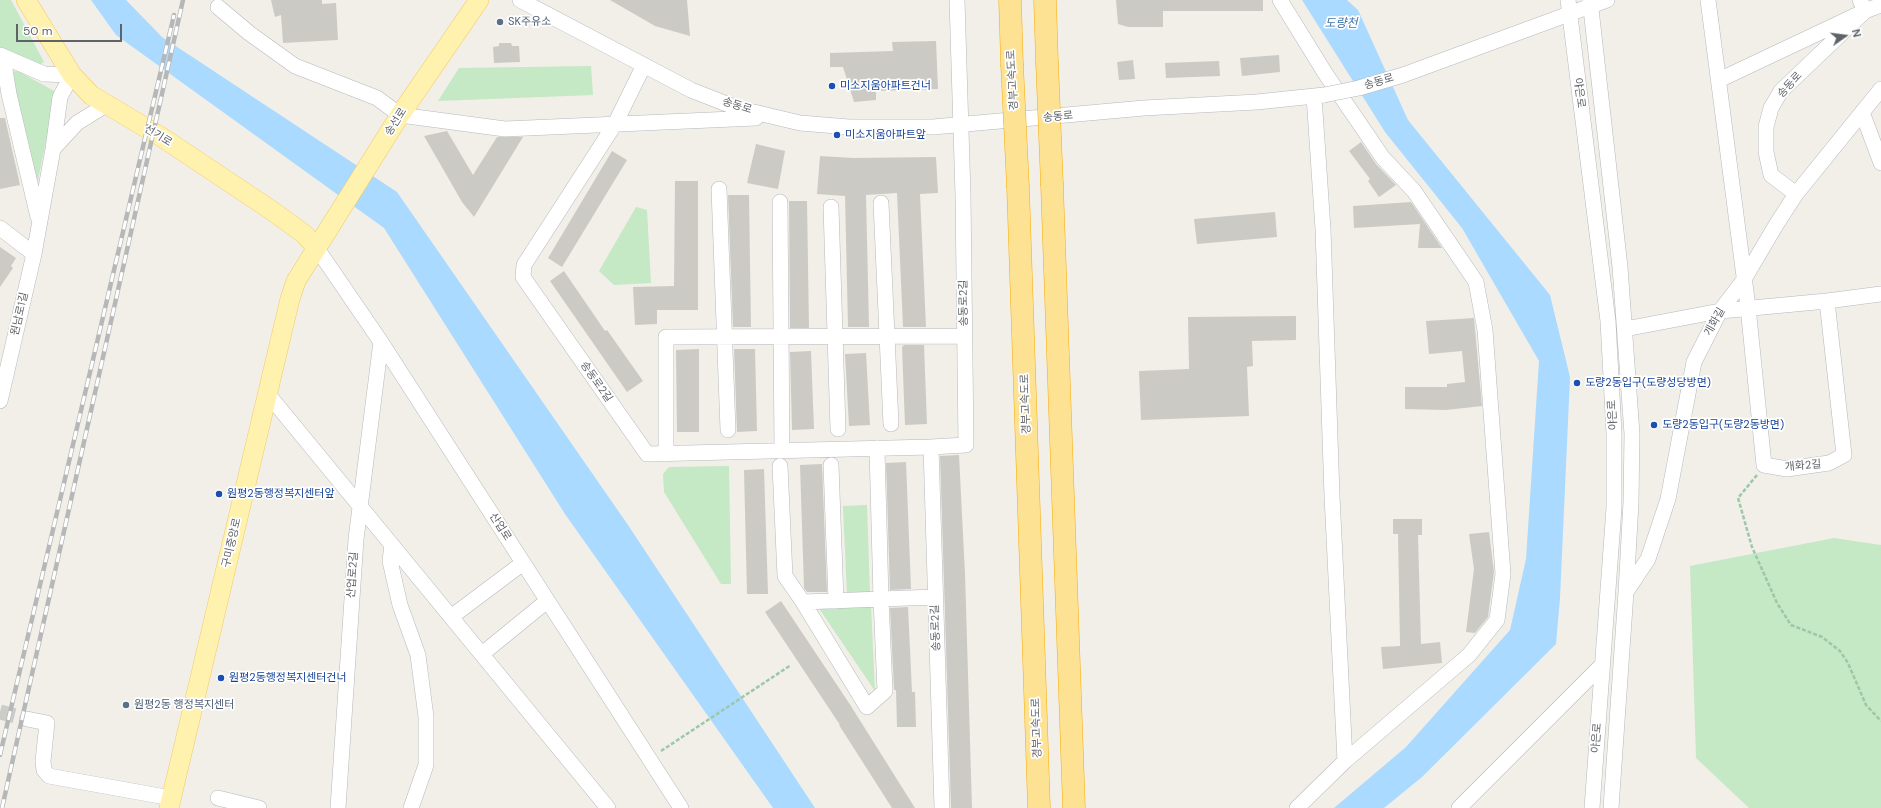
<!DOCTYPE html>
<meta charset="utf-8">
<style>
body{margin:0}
#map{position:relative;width:1881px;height:808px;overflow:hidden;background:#f1efe8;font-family:"DM Sans",sans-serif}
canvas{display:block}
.north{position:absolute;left:1825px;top:16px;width:40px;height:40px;-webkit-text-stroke:3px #fff;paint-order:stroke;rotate:76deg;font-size:11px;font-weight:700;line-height:16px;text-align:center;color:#5f6368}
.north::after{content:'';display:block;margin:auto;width:14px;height:18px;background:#5f6368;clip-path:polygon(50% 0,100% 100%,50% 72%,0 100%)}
.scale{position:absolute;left:16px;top:24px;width:106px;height:18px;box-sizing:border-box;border:2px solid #5f6368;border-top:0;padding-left:5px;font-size:12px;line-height:14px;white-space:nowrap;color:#5f6368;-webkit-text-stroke:3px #fff;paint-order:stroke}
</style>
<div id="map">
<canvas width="1881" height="808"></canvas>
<div class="north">N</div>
<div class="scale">50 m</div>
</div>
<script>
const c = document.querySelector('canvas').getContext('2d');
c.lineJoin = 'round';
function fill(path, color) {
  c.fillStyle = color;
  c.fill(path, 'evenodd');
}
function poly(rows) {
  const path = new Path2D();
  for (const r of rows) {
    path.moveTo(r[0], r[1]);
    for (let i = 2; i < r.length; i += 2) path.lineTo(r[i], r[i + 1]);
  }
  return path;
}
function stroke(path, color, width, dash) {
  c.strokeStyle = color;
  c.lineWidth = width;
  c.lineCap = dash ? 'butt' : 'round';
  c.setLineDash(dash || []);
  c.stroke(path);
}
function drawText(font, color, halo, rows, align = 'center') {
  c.font = font + ' "DM Sans","Noto Sans KR",sans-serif';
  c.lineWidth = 3.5;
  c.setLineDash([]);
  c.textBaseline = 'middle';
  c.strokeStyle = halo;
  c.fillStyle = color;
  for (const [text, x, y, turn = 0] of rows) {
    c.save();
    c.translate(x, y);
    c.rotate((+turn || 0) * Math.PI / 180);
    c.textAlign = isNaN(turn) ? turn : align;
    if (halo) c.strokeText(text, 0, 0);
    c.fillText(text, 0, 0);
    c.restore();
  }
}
fill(poly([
 [0,0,11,0,44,62,38,66,0,50],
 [591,66,593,95,438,101,459,68],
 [18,71,56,92,38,180,33,180,9,72],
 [636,207,647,210,651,283,614,285,599,271],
 [729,466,731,584,721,584,664,492,663,474,669,467],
 [867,505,870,595,847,596,843,506],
 [1834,538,1881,545,1881,808,1749,808,1696,758,1690,566],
 [871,605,875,691,818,607]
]), '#c5e8c5');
fill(poly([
 [91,0,126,0,162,37,397,192,628,525,815,808,773,808,565,514,384,228,116,35],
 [1302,0,1347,0,1358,10,1408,120,1550,295,1570,377,1560,598,1556,644,1422,777,1384,808,1334,808,1406,747,1510,630,1526,559,1539,361,1462,228,1385,132]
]), '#aadaff');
fill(poly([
 [271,0,322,0,322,4,336,3,338,40,283,43,281,15,275,17],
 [610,0,687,0,690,36,655,26],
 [1116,0,1263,0,1263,11,1163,11,1163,27,1128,27,1118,24],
 [936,41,938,89,876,91,876,100,854,102,843,67,830,67,830,53,893,51,892,42],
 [499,43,511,43,512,46,519,46,520,62,494,63,493,47,499,46],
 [1279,55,1280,72,1242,76,1240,58],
 [1133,60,1135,79,1119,80,1117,62],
 [1219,61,1220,76,1166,78,1165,63],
 [0,118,5,118,20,185,0,189],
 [447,131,473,175,497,137,523,137,474,217,462,202,424,136],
 [1361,142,1376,164,1396,185,1379,197,1368,181,1370,179,1349,151],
 [756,144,785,151,778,189,747,183],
 [612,151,627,160,562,267,548,258],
 [820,156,853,158,936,157,938,193,920,194,926,327,903,327,897,193,866,195,869,327,848,327,845,196,817,194],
 [675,181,698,181,698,310,657,310,657,324,635,325,633,287,674,286],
 [728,195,749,195,751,327,733,327],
 [789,201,807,201,809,328,790,328],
 [1411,202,1442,248,1418,248,1420,224,1354,228,1353,206],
 [1275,212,1277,237,1197,244,1194,219],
 [0,247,16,258,11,266,13,268,0,287],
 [564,271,605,331,607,330,643,381,627,392,550,281],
 [1296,316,1296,340,1252,341,1253,366,1247,367,1249,416,1141,420,1139,371,1189,369,1188,317],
 [1474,318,1482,406,1446,410,1405,409,1405,387,1447,387,1447,384,1465,382,1462,351,1429,354,1426,321],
 [904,345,924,345,927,424,905,425,902,347],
 [699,349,699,432,677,432,676,350],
 [734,349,755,349,757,431,737,432],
 [811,351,814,429,792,430,790,352],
 [866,353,870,425,849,426,845,354],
 [959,455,965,574,972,808,951,808,940,456],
 [906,462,911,589,890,590,886,463],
 [822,464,827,592,807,592,804,588,800,465],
 [764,469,768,594,747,594,744,470],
 [1393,519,1422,519,1422,535,1418,535,1421,644,1440,642,1442,663,1383,669,1381,647,1400,646,1398,534,1393,534],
 [1489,532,1494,572,1488,617,1475,633,1466,632,1474,569,1469,534],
 [781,601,849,703,915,808,892,808,839,725,840,725,765,612],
 [908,607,912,692,915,692,916,727,897,727,896,690,894,690,890,608]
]), '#cccac5');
stroke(poly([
 [0,712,27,719]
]), '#ccccc8', 15, [15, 8]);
const minor = poly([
 [520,0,691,90,737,108,800,123,849,127,933,127,1144,108,1257,102,1324,95],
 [1280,0,1325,73,1383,158,1414,191,1476,282,1485,330,1503,574,1497,620,1469,655,1345,761,1297,808],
 [1568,0,1608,321,1614,433,1614,508,1592,808],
 [1590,0,1620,267,1632,434,1631,502,1626,592,1611,808],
 [1708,0,1748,307,1764,465,1787,469,1829,463,1844,455,1827,301],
 [218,7,249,33,295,66,377,98,400,115,505,129,756,118],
 [0,55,44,74,72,75,60,97,53,149,34,254,0,401],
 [3,57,9,94,38,217],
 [644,65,615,124,524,265,523,277,647,454,931,447,942,808],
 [1403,75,1607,0],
 [1719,80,1865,11,1881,5],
 [1314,96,1323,229,1332,496,1345,761],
 [1862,112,1881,163],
 [53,149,77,123,106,105],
 [719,189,728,430],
 [1796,194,1771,175,1766,152,1766,127,1771,108,1781,91,1865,11,1860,0],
 [780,202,782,451],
 [881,203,891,424],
 [831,207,838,429],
 [0,228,34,254],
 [316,247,381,342,681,808],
 [1625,329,1720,311,1827,301,1881,294],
 [267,393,608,808],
 [931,447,966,445,963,195,957,0],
 [877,448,881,599,885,691,867,707,803,602,881,599,936,597],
 [666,454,666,337,964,336],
 [831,465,836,601],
 [780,466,785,576,803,602],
 [392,545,390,561,400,605,418,655,426,717,426,765,411,808],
 [1626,592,1648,559,1668,499,1694,362,1720,311,1743,281,1776,225,1796,194,1881,89],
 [451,617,523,563],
 [482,654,547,601],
 [27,719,47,723,43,761,44,770,49,776,171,798],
 [218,798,259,808],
 [338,808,356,539,381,342],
 [1459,808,1601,666]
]);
const major = poly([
 [26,0,72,75,91,95,163,138,271,210,304,234,316,247],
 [169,808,290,299,296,281,400,115,479,0]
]);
const highway = poly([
 [1010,0,1012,64],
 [1045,0,1047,62],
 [1052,185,1074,808],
 [1018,187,1039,808]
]);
stroke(minor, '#b5b8bc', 16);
stroke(major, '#f2c960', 20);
stroke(highway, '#f9ab00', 23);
stroke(poly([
 [1757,475,1738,498,1752,547,1777,603,1791,625,1822,637,1840,651,1848,663,1866,705,1881,721],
 [661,751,791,665]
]), '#9cc7a9', 2.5, [4, 2]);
stroke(minor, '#fff', 15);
stroke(major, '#fff2af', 19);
stroke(highway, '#fde293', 22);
const rail = poly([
 [0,755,174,15],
 [2,808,183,0]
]);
stroke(rail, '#b6b7b8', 4.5);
stroke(rail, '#fff', 3, [9]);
const minorBridge = poly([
 [1324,95,1359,88,1403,75]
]);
const highwayBridge = poly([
 [1047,62,1052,185],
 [1012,64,1018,187]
]);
stroke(minorBridge, '#b5b8bc', 16, []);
stroke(highwayBridge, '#f9ab00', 23, []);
stroke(minorBridge, '#fff', 15);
stroke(highwayBridge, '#fde293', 22);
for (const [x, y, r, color] of [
 [500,22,4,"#5c6f8a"],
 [832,86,4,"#1a4fb4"],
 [837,135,4,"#1a4fb4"],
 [1577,383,4,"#1a4fb4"],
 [1654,425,4,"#1a4fb4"],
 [219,494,4,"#1a4fb4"],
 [221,678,4,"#1a4fb4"],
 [126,705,4,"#5c6f8a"]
]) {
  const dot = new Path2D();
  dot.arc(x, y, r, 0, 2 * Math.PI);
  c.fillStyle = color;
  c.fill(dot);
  stroke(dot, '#fff', 1.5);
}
drawText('11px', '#4e5e75', '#fff', [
 ["SK주유소",508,22],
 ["원평2동 행정복지센터",134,705]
], 'left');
drawText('11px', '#5f6368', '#fff', [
 ["경부고속도로",1013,80,-93],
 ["송동로",1379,82,-16],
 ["송동로",1790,85,-48],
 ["야은로",1579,93,83],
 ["송동로",737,106,17],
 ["송동로",1058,117,-5],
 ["송선로",396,122,-57],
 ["선기로",158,136,32],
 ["송동로2길",964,303,-91],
 ["원남로1길",20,314,-77],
 ["개화길",1715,322,-60],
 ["송동로2길",596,382,55],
 ["경부고속도로",1026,404,-92],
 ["야은로",1613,415,-93],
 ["개화2길",1803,466,-5],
 ["산업로",500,527,57],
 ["구미중앙로",232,543,-77],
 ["산업로2길",353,575,-86],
 ["송동로2길",936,628,-92],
 ["경부고속도로",1037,728,-92],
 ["야은로",1597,738,-86]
]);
drawText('11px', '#164399', '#fff', [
 ["미소지움아파트건너",840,86],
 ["미소지움아파트앞",845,135],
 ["도량2동입구(도량성당방면)",1585,383],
 ["도량2동입구(도량2동방면)",1662,425],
 ["원평2동행정복지센터앞",227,494],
 ["원평2동행정복지센터건너",229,678]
], 'left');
drawText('italic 12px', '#4174aa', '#fff', [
 ["도량천",1341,24]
]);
</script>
